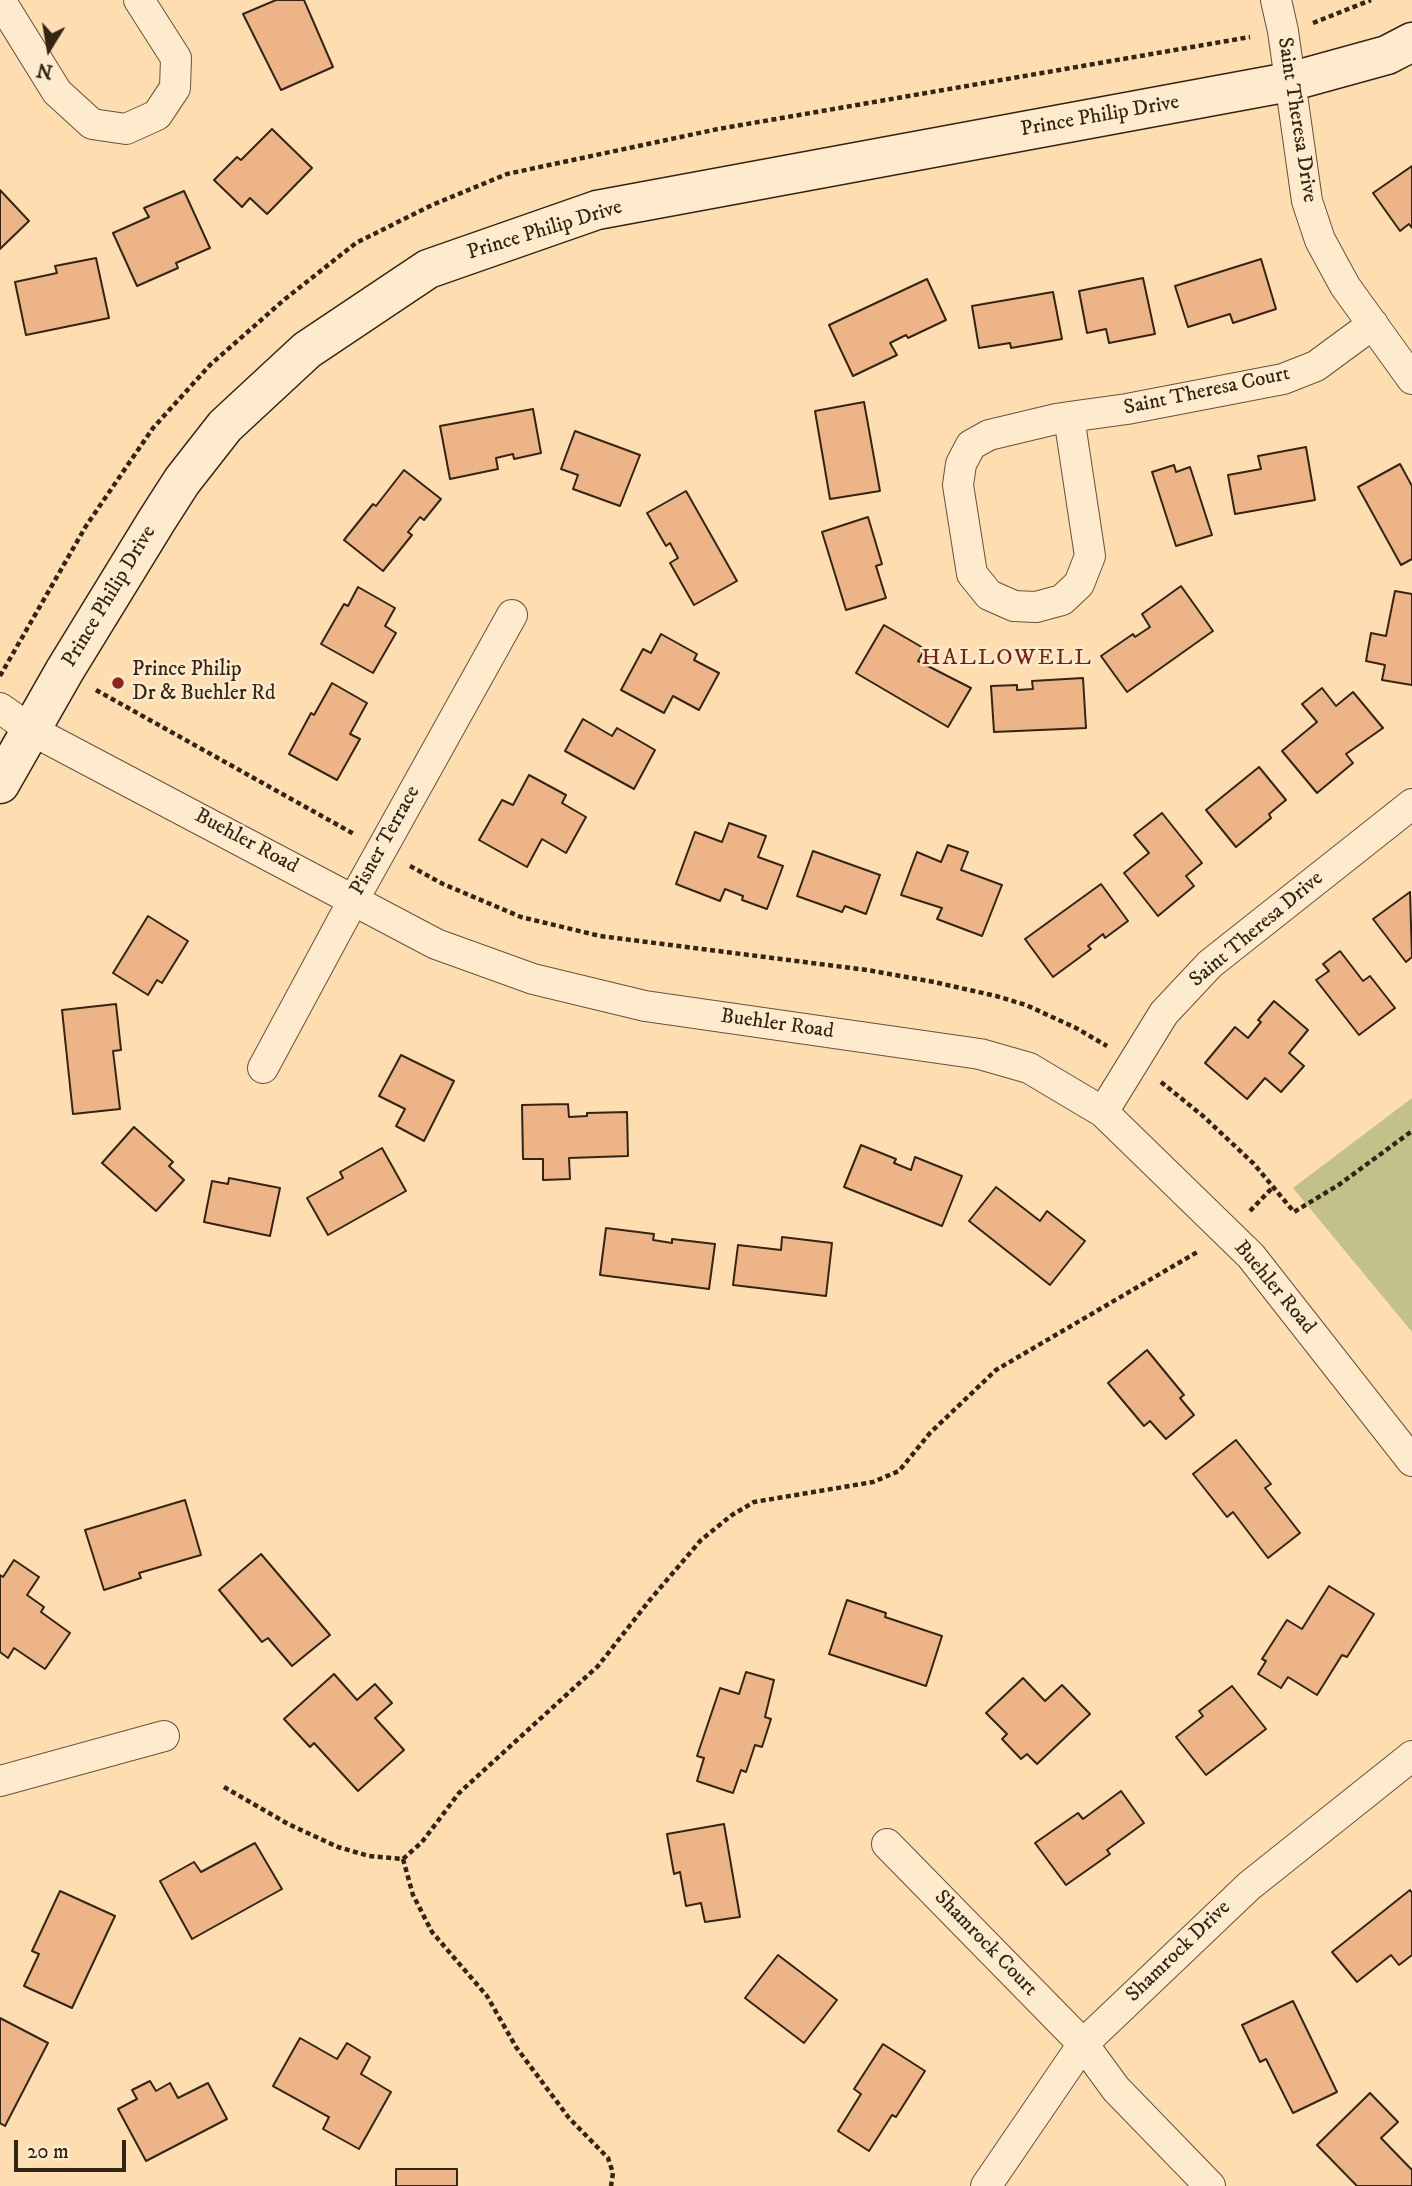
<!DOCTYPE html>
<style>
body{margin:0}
#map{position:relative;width:1412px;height:2186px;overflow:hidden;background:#fedeb0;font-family:"IM FELL DW Pica",serif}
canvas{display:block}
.north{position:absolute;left:14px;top:14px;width:70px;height:70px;-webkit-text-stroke:5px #feeacc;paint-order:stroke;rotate:191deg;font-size:19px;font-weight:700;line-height:28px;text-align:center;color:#322515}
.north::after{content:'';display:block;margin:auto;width:24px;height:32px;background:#322515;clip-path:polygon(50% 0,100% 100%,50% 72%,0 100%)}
.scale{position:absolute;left:14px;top:2140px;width:112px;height:32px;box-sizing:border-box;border:4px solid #322515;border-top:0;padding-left:9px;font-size:21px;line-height:24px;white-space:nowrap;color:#322515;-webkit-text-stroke:5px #feeacc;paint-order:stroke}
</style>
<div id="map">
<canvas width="1412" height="2186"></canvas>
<div class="north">N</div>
<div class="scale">20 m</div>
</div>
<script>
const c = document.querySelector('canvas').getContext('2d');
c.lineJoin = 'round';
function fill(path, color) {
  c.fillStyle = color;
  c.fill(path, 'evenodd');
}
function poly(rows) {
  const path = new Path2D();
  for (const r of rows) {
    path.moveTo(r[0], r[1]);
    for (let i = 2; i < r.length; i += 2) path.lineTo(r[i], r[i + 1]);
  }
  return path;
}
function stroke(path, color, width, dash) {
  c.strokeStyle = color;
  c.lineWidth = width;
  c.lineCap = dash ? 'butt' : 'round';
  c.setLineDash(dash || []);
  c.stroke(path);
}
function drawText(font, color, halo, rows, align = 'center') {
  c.font = font + ' "IM FELL DW Pica",serif';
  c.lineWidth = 5;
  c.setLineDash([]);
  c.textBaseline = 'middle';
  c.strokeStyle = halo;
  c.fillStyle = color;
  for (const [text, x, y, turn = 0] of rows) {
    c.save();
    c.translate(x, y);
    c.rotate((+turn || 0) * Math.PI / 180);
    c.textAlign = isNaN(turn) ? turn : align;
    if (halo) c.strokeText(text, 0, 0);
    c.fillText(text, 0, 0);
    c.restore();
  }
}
fill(poly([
 [1412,1098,1412,1332,1293,1188]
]), '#c2c18a');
const building = poly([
 [276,0,304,0,333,67,281,90,243,14,276,0],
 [272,129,312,168,267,214,250,198,242,207,214,180,237,157,241,160,272,129],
 [1412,166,1412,228,1409,224,1400,231,1373,193,1412,166],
 [0,190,29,221,0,249,0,190],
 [184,191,210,248,176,263,178,268,137,286,113,233,149,217,144,208,184,191],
 [96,258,109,318,26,335,15,282,57,273,55,266,96,258],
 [1261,259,1276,309,1233,323,1230,314,1188,327,1175,286,1261,259],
 [1143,278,1155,334,1109,343,1106,329,1087,333,1079,291,1143,278],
 [927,279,946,320,908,338,906,335,890,343,897,355,853,376,829,325,927,279],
 [1053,292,1062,339,1011,348,1010,343,979,348,972,306,1053,292],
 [864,402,880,491,830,499,815,411,864,402],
 [533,409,541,453,514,459,513,454,496,458,498,469,450,479,440,426,533,409],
 [575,431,640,455,620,506,573,489,578,475,561,469,575,431],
 [1306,447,1315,500,1235,514,1228,475,1261,469,1258,456,1306,447],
 [1400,464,1412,486,1412,559,1401,565,1358,487,1400,464],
 [1174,465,1176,472,1190,467,1212,535,1176,546,1152,472,1174,465],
 [404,470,441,499,424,520,420,517,408,532,412,535,383,571,344,540,373,504,376,506,404,470],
 [686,491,737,581,694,605,670,563,678,558,670,543,666,546,647,513,686,491],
 [868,517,882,564,876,566,886,598,846,610,822,532,868,517],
 [1181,586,1213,631,1127,692,1101,656,1133,634,1135,637,1150,627,1142,614,1181,586],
 [358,587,395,608,385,626,396,633,373,673,321,644,344,604,348,606,358,587],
 [1395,591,1412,594,1412,685,1382,680,1385,665,1366,661,1371,633,1386,636,1395,591],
 [884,625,925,649,918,661,971,688,948,727,856,673,884,625],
 [661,634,697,654,694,660,719,673,699,710,673,696,664,713,621,690,643,649,651,653,661,634],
 [1083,678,1086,728,994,732,991,686,1017,685,1017,690,1033,689,1032,681,1083,678],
 [332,683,367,703,350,734,360,739,337,780,289,754,311,713,314,715,332,683],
 [1322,688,1336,706,1353,692,1383,728,1346,754,1353,763,1317,793,1282,751,1317,722,1302,704,1322,688],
 [583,719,612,736,617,728,655,750,634,789,565,751,583,719],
 [1259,767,1286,800,1269,814,1271,818,1236,847,1206,810,1259,767],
 [529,775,566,795,562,803,586,817,566,853,542,839,527,867,479,840,502,800,513,805,529,775],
 [1162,813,1202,863,1186,876,1194,886,1158,916,1124,873,1149,853,1134,835,1162,813],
 [729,823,766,836,758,857,783,866,767,909,742,900,743,896,725,889,720,901,676,884,695,832,722,842,729,823],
 [948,845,968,852,961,870,1002,885,982,936,937,919,942,908,901,895,917,852,941,862,948,845],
 [813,851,880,875,866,914,845,906,842,912,797,896,813,851],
 [1101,884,1128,921,1105,938,1103,934,1088,946,1091,949,1053,977,1025,939,1101,884],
 [1410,892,1412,957,1406,962,1373,919,1410,892],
 [148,916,188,941,162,983,157,980,148,995,113,973,148,916],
 [1340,951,1363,981,1370,976,1395,1008,1359,1035,1316,980,1329,971,1323,964,1340,951],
 [1274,1001,1308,1030,1289,1053,1304,1066,1281,1092,1265,1078,1247,1099,1205,1063,1235,1027,1248,1038,1261,1022,1258,1020,1274,1001],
 [116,1004,121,1050,113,1051,120,1109,73,1114,62,1010,116,1004],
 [401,1055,454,1081,424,1141,396,1126,405,1109,379,1096,401,1055],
 [568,1104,569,1117,587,1116,587,1113,627,1112,628,1156,569,1158,570,1179,543,1180,543,1159,523,1159,522,1105,568,1104],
 [134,1127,173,1162,169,1166,184,1180,156,1211,102,1163,134,1127],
 [861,1145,896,1159,894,1163,911,1170,915,1157,962,1176,942,1226,844,1187,861,1145],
 [382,1148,406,1191,328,1235,307,1198,343,1178,340,1172,382,1148],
 [229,1178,280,1188,270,1236,204,1222,212,1181,228,1184,229,1178],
 [996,1187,1040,1221,1047,1211,1085,1241,1050,1285,969,1221,996,1187],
 [606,1228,654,1234,653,1240,672,1243,672,1239,715,1244,709,1289,600,1275,606,1228],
 [782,1237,832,1243,826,1296,733,1285,738,1245,781,1250,782,1237],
 [1147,1350,1184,1395,1180,1398,1194,1415,1166,1439,1150,1421,1144,1426,1108,1383,1147,1350],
 [1236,1440,1271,1484,1265,1488,1300,1533,1268,1558,1233,1512,1227,1517,1193,1474,1236,1440],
 [185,1500,201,1555,139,1573,141,1578,104,1590,85,1530,185,1500],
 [261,1554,330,1635,292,1666,268,1638,262,1642,219,1590,261,1554],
 [14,1560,39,1577,27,1595,44,1607,41,1612,70,1633,45,1669,14,1648,8,1658,0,1652,0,1575,3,1577,14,1560],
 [1329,1586,1374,1614,1347,1657,1342,1655,1317,1695,1288,1677,1281,1688,1258,1674,1266,1661,1262,1659,1287,1620,1302,1629,1329,1586],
 [847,1600,886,1613,885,1617,942,1636,926,1686,829,1654,847,1600],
 [746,1672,774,1680,765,1717,771,1719,762,1747,755,1745,746,1772,741,1770,733,1793,697,1781,704,1758,697,1756,720,1688,739,1694,746,1672],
 [334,1674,357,1700,375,1684,392,1703,375,1718,404,1750,358,1791,314,1743,310,1747,284,1719,334,1674],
 [1023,1678,1045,1701,1062,1685,1090,1714,1037,1764,1027,1754,1021,1759,1002,1739,1007,1734,986,1713,1023,1678],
 [1232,1686,1266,1729,1206,1775,1176,1737,1203,1716,1199,1711,1232,1686],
 [1121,1791,1144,1823,1107,1850,1110,1854,1066,1885,1035,1843,1078,1813,1083,1819,1121,1791],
 [724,1824,740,1917,705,1922,701,1903,686,1906,680,1872,674,1874,667,1834,724,1824],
 [255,1843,282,1889,192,1939,160,1881,194,1862,201,1872,255,1843],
 [1410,1890,1412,1893,1412,1955,1399,1965,1391,1955,1357,1982,1332,1952,1410,1890],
 [60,1891,115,1916,72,2008,24,1986,39,1954,32,1951,60,1891],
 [778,1955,837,2000,804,2043,745,1998,778,1955],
 [1293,2001,1337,2092,1293,2113,1266,2059,1260,2062,1242,2025,1293,2001],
 [0,2018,48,2043,5,2126,0,2123,0,2018],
 [300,2038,337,2059,347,2043,370,2057,361,2074,391,2092,359,2149,323,2129,329,2117,273,2086,300,2038],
 [883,2044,925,2071,896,2117,892,2115,869,2151,838,2131,861,2094,854,2089,883,2044],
 [150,2081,156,2091,170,2083,178,2098,208,2083,227,2119,146,2161,118,2109,137,2099,132,2090,150,2081],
 [1370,2093,1398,2122,1381,2138,1412,2170,1412,2186,1357,2186,1317,2145,1370,2093],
 [396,2169,457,2169,457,2186,396,2186,396,2169]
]);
fill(building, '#edb487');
stroke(building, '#322515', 2);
const street = poly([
 [0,0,57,92,92,124,126,129,157,115,175,88,176,58,139,0],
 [1276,0,1283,31,1307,201,1320,240,1345,286,1412,379],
 [1069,417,1090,556,1079,584,1062,600,1036,607,1014,606,989,595,972,574,958,485,961,464,971,445,989,435,1056,419,1069,417,1127,409,1283,379,1316,366,1373,324],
 [0,708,31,730,436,944,533,979,645,1006,980,1054,1029,1068,1103,1112,1251,1256,1412,1461],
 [263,1068,354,899,512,615],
 [1103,1112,1164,1013,1210,964,1412,804],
 [0,1781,164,1736],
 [887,1844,1083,2044,1116,2089,1210,2186],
 [986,2186,1083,2044,1249,1886,1412,1756]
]);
const secondary = poly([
 [0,784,65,670,157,520,182,481,225,426,307,350,428,269,597,210,1289,82,1387,55,1412,42]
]);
stroke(street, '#65533c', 32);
stroke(secondary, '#322515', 41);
stroke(poly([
 [1313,23,1371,0],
 [0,676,86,526,153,428,210,365,285,299,356,243,432,205,507,174,718,129,1250,37],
 [96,690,354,834],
 [410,866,443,884,521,917,600,936,867,970,934,982,996,996,1026,1005,1076,1028,1107,1046],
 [1161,1082,1203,1116,1254,1164,1294,1212,1340,1184,1412,1131],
 [1250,1211,1273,1187],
 [224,1787,288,1824,338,1847,369,1856,403,1859,422,1842,459,1793,598,1666,649,1601,701,1540,732,1515,754,1502,873,1482,899,1471,930,1433,996,1370,1199,1251],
 [403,1859,413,1895,432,1932,487,1996,516,2047,569,2118,608,2158,613,2173,611,2186]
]), '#322515', 4.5, [5, 3.5]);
stroke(street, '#feeacc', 30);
stroke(secondary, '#feeacc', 38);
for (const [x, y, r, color] of [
 [118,683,7,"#8f2418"]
]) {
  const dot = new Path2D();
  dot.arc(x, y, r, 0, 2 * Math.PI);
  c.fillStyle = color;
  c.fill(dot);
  stroke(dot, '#feeacc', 2.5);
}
drawText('21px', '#322515', '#feeacc', [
 ["Prince Philip Drive",1100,117,-10],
 ["Saint Theresa Drive",1296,120,81],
 ["Prince Philip Drive",545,231,-17],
 ["Saint Theresa Court",1207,392,-12],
 ["Prince Philip Drive",110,597,-59],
 ["Pisner Terrace",386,841,-61],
 ["Buehler Road",246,842,28],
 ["Saint Theresa Drive",1257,930,-40],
 ["Buehler Road",777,1025,8],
 ["Buehler Road",1274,1288,50],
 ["Shamrock Court",985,1944,46],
 ["Shamrock Drive",1179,1952,-44]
]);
drawText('21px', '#322515', '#feeacc', [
 ["Prince Philip",132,671],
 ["Dr & Buehler Rd",132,695]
], 'left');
c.letterSpacing = '2px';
drawText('23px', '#7a1f14', '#feeacc', [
 ["HALLOWELL",1007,659]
]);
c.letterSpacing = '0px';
</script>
